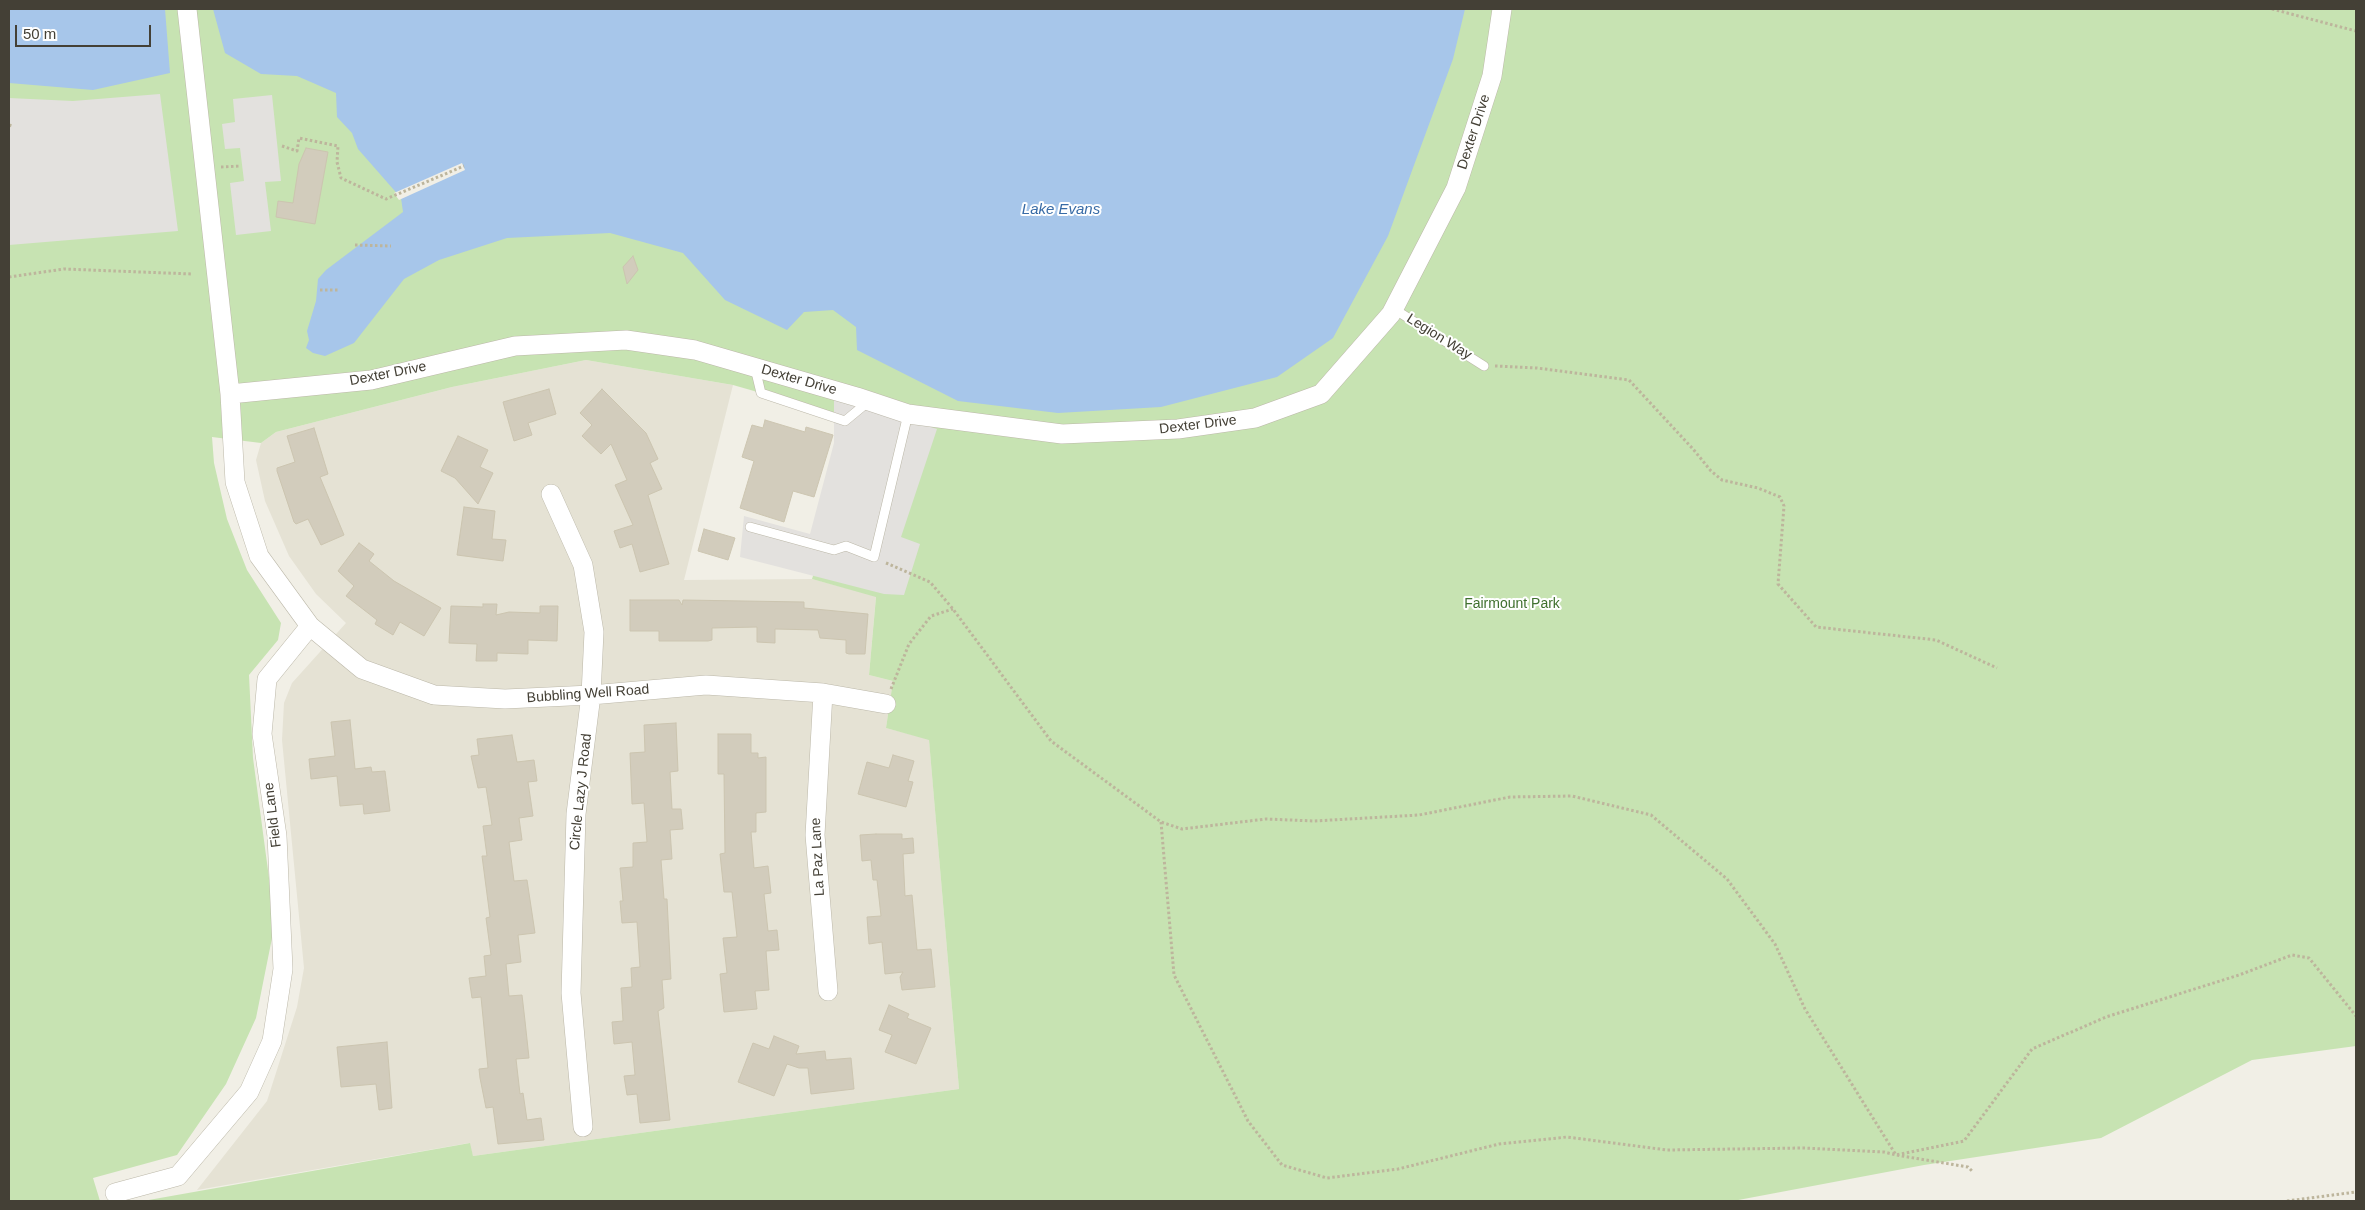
<!DOCTYPE html>
<style>
body{margin:0}
#map{position:relative;width:2365px;height:1210px;overflow:hidden;background:#f1efe6;font-family:Arial,sans-serif}
canvas{display:block}
.frame{position:absolute;inset:0;border:10px solid #444036;pointer-events:none}
.scale{position:absolute;left:15px;top:25px;width:136px;height:22px;box-sizing:border-box;border:2px solid #444036;border-top:0;padding-left:6px;font-size:15px;line-height:18px;white-space:nowrap;color:#444036;-webkit-text-stroke:4px #fff;paint-order:stroke}
</style>
<div id="map">
<canvas width="2365" height="1210"></canvas>
<div class="frame"></div>
<div class="scale">50 m</div>
</div>
<script>
const c = document.querySelector('canvas').getContext('2d');
c.lineJoin = 'round';
function fill(path, color) {
  c.fillStyle = color;
  c.fill(path, 'evenodd');
}
function poly(rows) {
  const path = new Path2D();
  for (const r of rows) {
    path.moveTo(r[0], r[1]);
    for (let i = 2; i < r.length; i += 2) path.lineTo(r[i], r[i + 1]);
  }
  return path;
}
function stroke(path, color, width, dash) {
  c.strokeStyle = color;
  c.lineWidth = width;
  c.lineCap = dash ? 'butt' : 'round';
  c.setLineDash(dash || []);
  c.stroke(path);
}
function drawText(font, color, halo, rows, align = 'center') {
  c.font = font + ' Arial,sans-serif';
  c.lineWidth = 4;
  c.setLineDash([]);
  c.textBaseline = 'middle';
  c.strokeStyle = halo;
  c.fillStyle = color;
  for (const [text, x, y, turn = 0] of rows) {
    c.save();
    c.translate(x, y);
    c.rotate((+turn || 0) * Math.PI / 180);
    c.textAlign = isNaN(turn) ? turn : align;
    if (halo) c.strokeText(text, 0, 0);
    c.fillText(text, 0, 0);
    c.restore();
  }
}
fill(poly([
 [586,360,733,385,684,580,812,579,876,596,869,675,893,681,886,728,929,739,959,1089,473,1156,469,1143,197,1190,267,1101,297,1007,304,968,282,740,284,703,292,683,346,623,316,594,289,556,265,501,256,460,261,443,276,432,452,387]
]), '#e5e2d4');
fill(poly([
 [9,9,2356,9,2356,1046,2252,1060,2101,1138,1924,1165,1733,1201,143,1201,470,1143,473,1156,959,1089,929,740,886,728,893,681,869,675,876,597,812,579,862,422,808,413,796,403,733,385,586,360,452,387,276,432,261,443,212,437,214,463,227,519,247,570,281,623,278,640,249,675,253,758,275,923,256,1018,226,1084,177,1155,93,1178,100,1201,9,1201]
]), '#c7e3b2');
fill(poly([
 [160,94,178,231,9,245,9,98,73,101],
 [272,95,281,181,265,182,271,231,236,235,230,183,244,181,240,148,225,149,222,124,235,122,233,99],
 [834,395,937,429,901,537,920,544,904,595,884,594,740,557,744,516,810,534,834,443]
]), '#e3e1de');
fill(poly([
 [9,9,165,9,170,73,93,90,9,83],
 [213,9,1465,9,1453,59,1388,236,1333,338,1277,377,1161,407,1058,413,958,401,857,350,856,327,833,310,804,312,787,330,725,300,683,253,610,233,507,238,439,260,404,279,354,343,325,356,313,353,306,348,309,340,307,331,316,301,318,279,326,270,403,212,401,198,358,149,352,133,337,117,336,93,297,76,261,74,225,53]
]), '#a7c6ea');
fill(poly([
 [462,163,465,170,399,200,396,196,394,193]
]), '#f1efe6');
const building = poly([
 [306,148,328,152,315,224,276,217,278,201,293,203,299,164,306,148],
 [633,256,638,270,627,284,623,267,633,256],
 [549,389,556,414,528,423,532,435,514,441,503,402,549,389],
 [602,389,646,433,658,459,650,463,662,489,648,495,669,564,640,572,632,544,620,548,614,531,633,525,615,485,627,480,611,444,601,454,582,436,592,425,580,413,602,389],
 [765,420,805,432,806,427,833,435,814,497,793,491,784,522,740,508,754,461,742,457,752,425,763,428,765,420],
 [314,428,328,474,320,477,344,535,321,545,308,519,296,524,294,522,277,471,277,468,295,462,287,436,314,428],
 [458,436,488,450,480,467,493,473,478,504,455,478,441,471,458,436],
 [464,507,495,511,492,539,506,540,503,561,457,555,464,507],
 [704,529,735,538,728,560,698,551,704,529],
 [359,543,374,554,369,561,394,581,441,608,424,636,400,622,393,635,375,624,377,620,346,596,354,586,338,571,359,543],
 [630,600,679,600,682,605,683,600,804,602,804,608,868,614,865,654,849,654,846,653,846,640,820,638,818,630,775,629,775,643,757,642,757,627,712,628,712,640,708,641,659,641,659,631,630,631,630,600],
 [483,604,497,604,496,615,509,612,540,613,540,606,558,606,557,641,528,640,528,654,497,653,497,661,476,661,477,644,449,643,451,606,483,607,483,604],
 [350,720,355,769,371,767,372,772,385,771,390,811,364,814,363,804,340,806,337,776,311,779,309,759,335,756,331,722,350,720],
 [676,723,678,771,670,772,672,809,681,809,683,829,670,830,672,859,661,860,664,899,667,899,671,979,662,980,664,1008,658,1011,670,1120,640,1123,637,1094,627,1095,624,1076,635,1075,632,1042,614,1044,612,1022,623,1021,621,988,632,987,631,968,640,967,637,922,622,923,620,901,623,901,620,868,633,867,633,843,647,842,644,803,632,804,630,753,645,752,644,725,676,723],
 [718,734,751,734,751,753,758,753,758,758,766,757,766,812,756,813,756,832,751,832,754,868,768,866,771,893,764,894,768,931,777,930,779,950,766,951,769,990,755,991,757,1009,724,1012,720,974,727,973,723,938,737,937,732,892,724,892,720,854,725,853,724,774,718,774,718,734],
 [512,735,517,762,534,760,537,781,528,782,533,816,519,818,522,840,509,842,514,881,527,880,535,933,518,935,521,962,506,964,509,996,522,995,525,1021,529,1058,516,1059,520,1094,523,1093,527,1120,541,1118,544,1140,498,1144,493,1107,486,1108,480,1078,479,1069,488,1068,481,997,472,998,469,978,486,976,484,956,491,955,486,918,490,917,482,856,487,856,483,826,492,825,486,787,478,788,471,756,479,755,477,739,512,735],
 [893,755,914,761,908,781,913,782,906,807,858,794,867,762,889,768,893,755],
 [876,834,902,834,902,839,913,838,914,853,903,854,905,896,912,895,917,950,931,949,935,987,902,990,900,977,903,972,885,974,882,942,869,944,867,917,881,916,877,880,873,880,871,860,862,861,860,835,876,834],
 [889,1005,909,1014,907,1018,931,1028,916,1064,885,1052,892,1035,879,1030,889,1005],
 [774,1036,799,1046,796,1054,825,1051,826,1060,851,1058,854,1089,811,1094,808,1068,799,1068,787,1064,774,1096,738,1082,753,1043,769,1049,774,1036],
 [387,1042,392,1108,379,1110,376,1084,341,1087,337,1047,387,1042]
]);
fill(building, '#d2ccbc');
stroke(building, '#ccc5b0', 1);
const lane = poly([
 [1394,309,1484,366],
 [755,368,761,393,845,421,868,402],
 [750,527,834,550,846,546,874,557,908,414]
]);
const street = poly([
 [230,394,371,380,515,346,626,340,695,350,857,397,908,414,1062,434,1178,429,1255,418,1321,394,1391,314,1456,188,1492,76,1502,9],
 [551,494,583,565,594,632,591,695,576,814,571,993,583,1127],
 [310,626,362,669,434,695,505,699,591,695,706,685,823,693,886,704],
 [823,693,815,835,828,991],
 [115,1193,178,1176,249,1092,272,1041,283,969,277,836,262,734,267,679,310,626,259,556,235,482,230,394,187,9]
]);
stroke(lane, '#bcb8a9', 10);
stroke(street, '#bcb8a9', 20);
stroke(poly([
 [2272,9,2356,31],
 [9,125,12,126],
 [282,146,297,151,299,138,338,146,337,162,341,178,386,199,464,166],
 [221,167,241,166],
 [355,245,391,246],
 [9,277,64,269,192,274],
 [320,290,338,290],
 [1495,366,1537,368,1629,380,1693,449,1711,471,1722,480,1758,488,1780,497,1784,506,1778,584,1816,627,1936,640,1997,668],
 [886,563,930,582,953,609,1051,741,1161,822,1182,829,1266,819,1314,821,1419,815,1510,797,1572,796,1651,815,1727,879,1775,944,1805,1009,1896,1155,1968,1167,1973,1172],
 [891,689,909,644,931,616,953,609],
 [1161,822,1174,975,1248,1121,1282,1165,1327,1178,1398,1169,1499,1144,1567,1137,1667,1150,1803,1148,1884,1152,1896,1155,1964,1141,2032,1049,2106,1017,2239,975,2292,955,2309,958,2356,1016],
 [2287,1201,2356,1192]
]), '#bdb59c', 3, [2.5, 2.5]);
stroke(lane, '#fff', 9);
stroke(street, '#fff', 19);
drawText('14px', '#444036', '#fff', [
 ["Dexter Drive",1474,132,-72],
 ["Legion Way",1439,337,32],
 ["Dexter Drive",388,374,-11],
 ["Dexter Drive",799,380,16],
 ["Dexter Drive",1198,425,-7],
 ["Bubbling Well Road",588,694,-4],
 ["Circle Lazy J Road",581,792,-84],
 ["Field Lane",273,815,-97],
 ["La Paz Lane",818,857,-93]
]);
drawText('14px', '#3f702e', '#fff', [
 ["Fairmount Park",1512,604]
]);
drawText('italic 15px', '#386ba6', '#fff', [
 ["Lake Evans",1061,210]
]);
</script>
